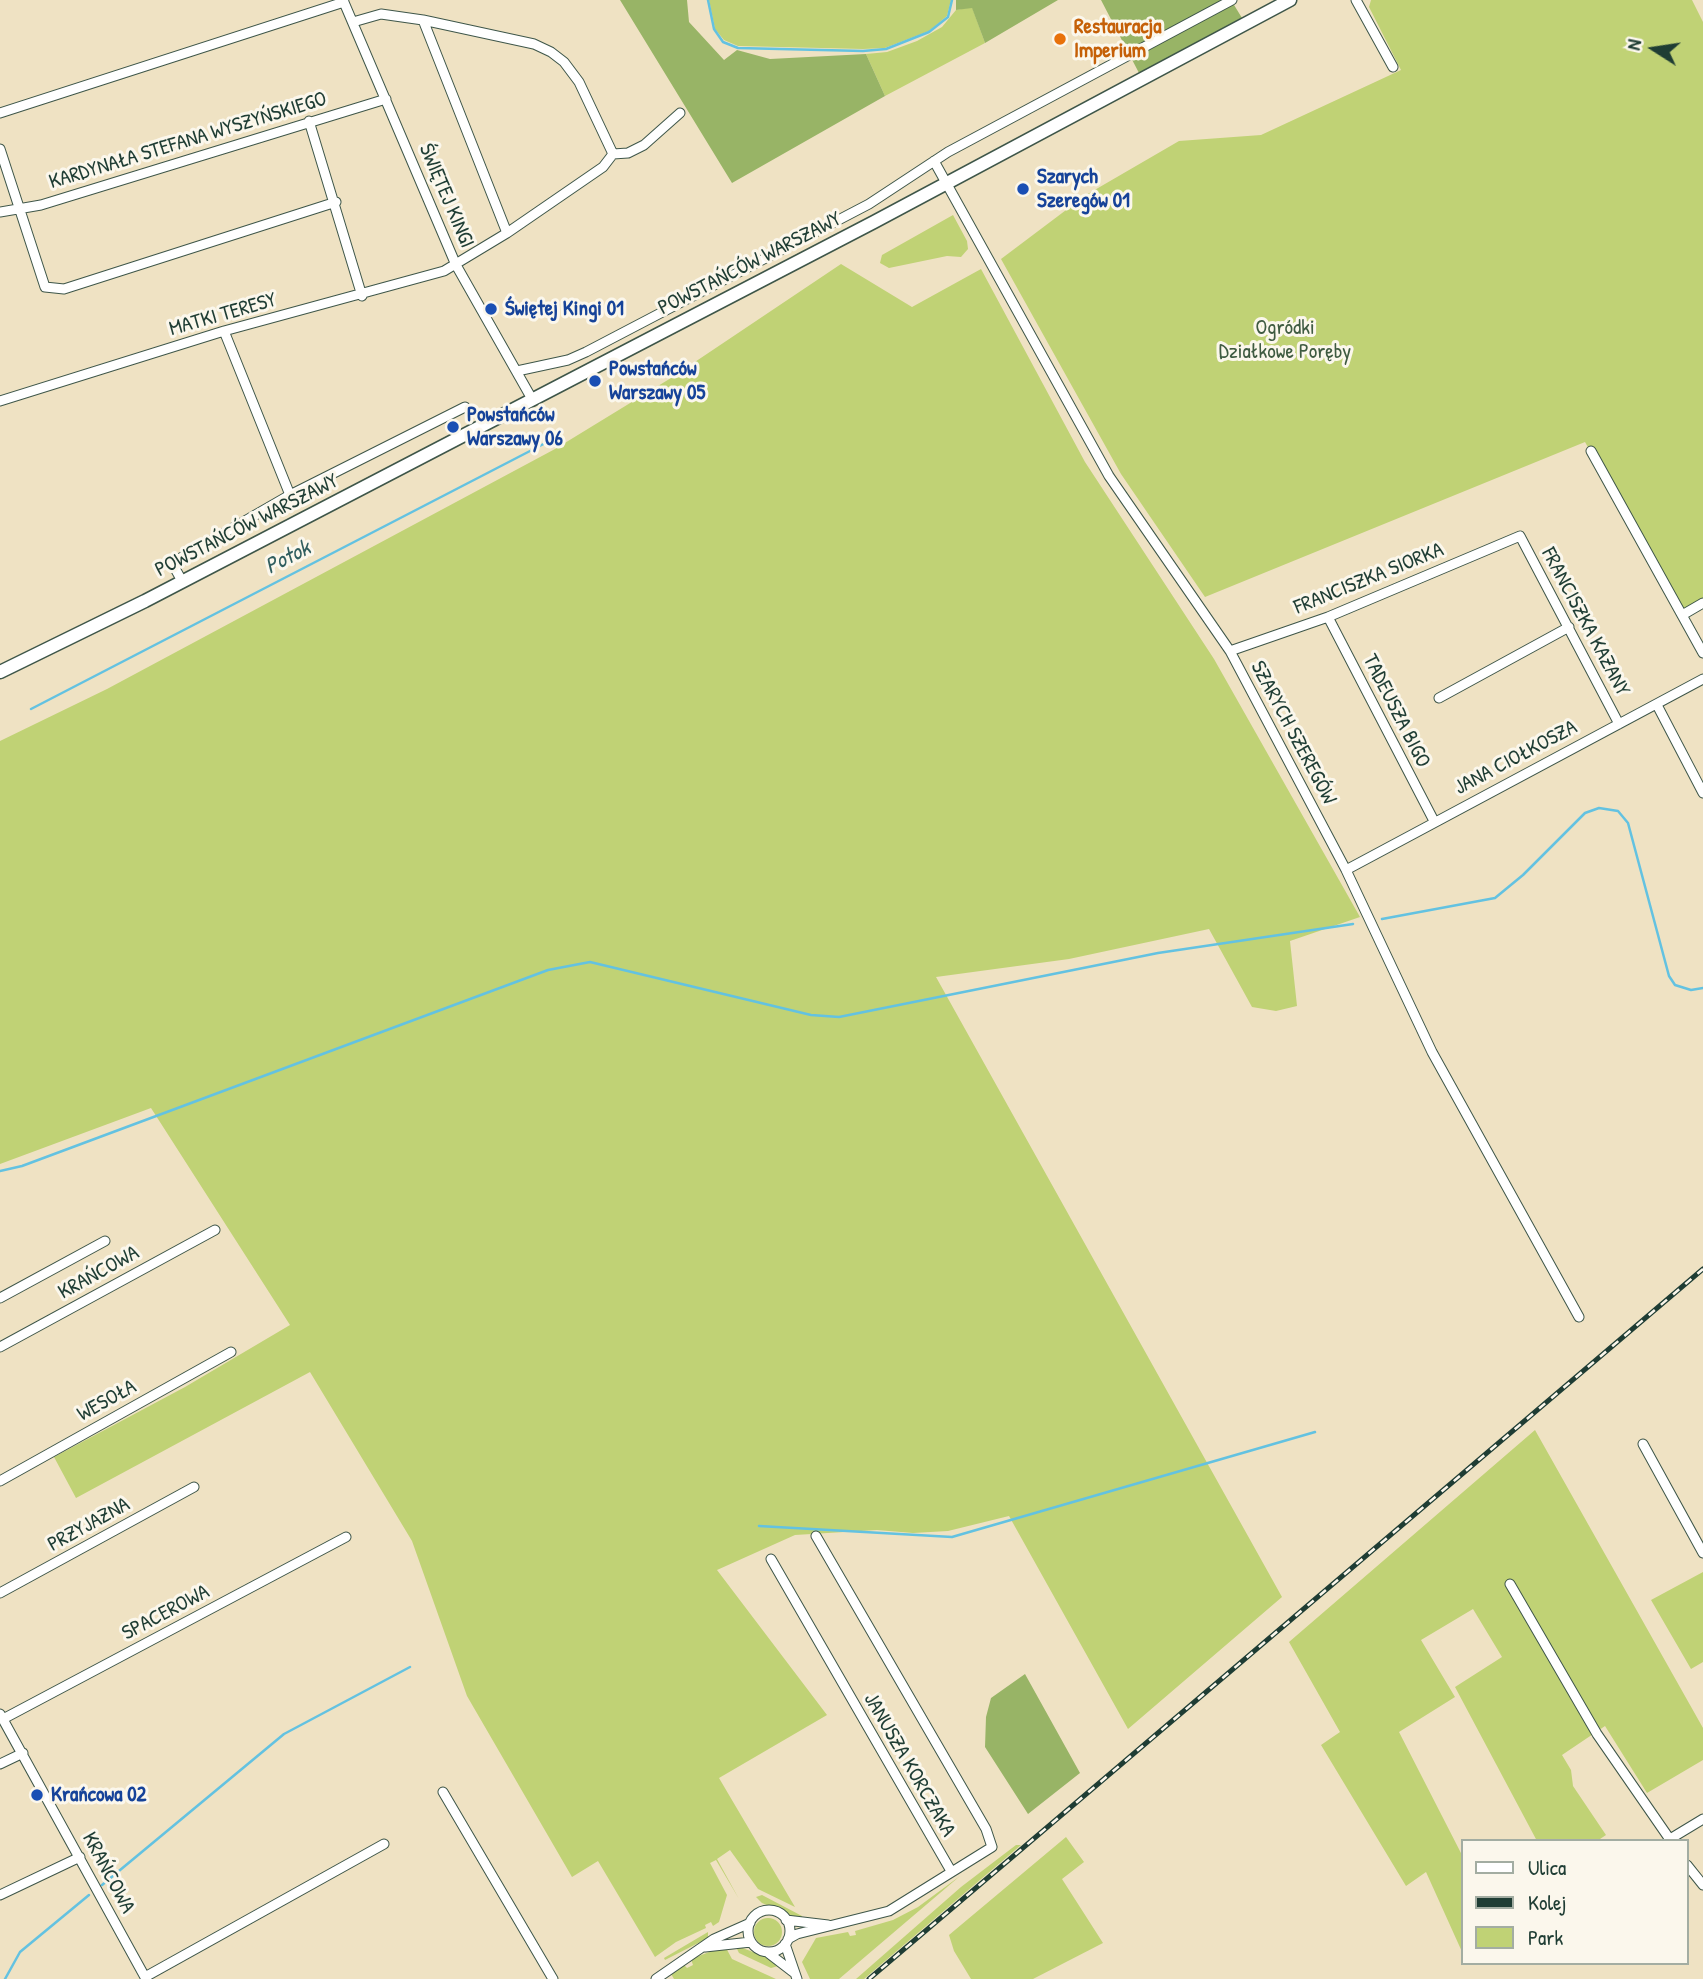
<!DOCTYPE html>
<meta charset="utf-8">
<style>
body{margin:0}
#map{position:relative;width:1703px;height:1979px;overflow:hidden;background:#efe2c3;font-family:"Patrick Hand",sans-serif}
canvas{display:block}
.legend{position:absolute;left:1461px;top:1839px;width:228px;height:126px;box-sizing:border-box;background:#fbf7ec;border:2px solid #a3ada2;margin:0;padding:9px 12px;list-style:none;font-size:21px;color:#1f3d34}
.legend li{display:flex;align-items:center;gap:14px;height:35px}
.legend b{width:35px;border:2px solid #a3ada2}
.north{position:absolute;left:1619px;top:14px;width:70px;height:70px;-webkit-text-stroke:5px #fbf7ec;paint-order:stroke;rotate:282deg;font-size:19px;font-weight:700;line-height:28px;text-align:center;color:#1f3d34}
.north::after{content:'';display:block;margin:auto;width:24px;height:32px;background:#1f3d34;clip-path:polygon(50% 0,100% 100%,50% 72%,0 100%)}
</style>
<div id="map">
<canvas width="1703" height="1979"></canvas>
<ul class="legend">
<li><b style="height:9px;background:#fff"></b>Ulica</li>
<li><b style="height:9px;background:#1f3d34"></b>Kolej</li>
<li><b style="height:19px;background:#c0d275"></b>Park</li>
</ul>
<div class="north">N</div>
</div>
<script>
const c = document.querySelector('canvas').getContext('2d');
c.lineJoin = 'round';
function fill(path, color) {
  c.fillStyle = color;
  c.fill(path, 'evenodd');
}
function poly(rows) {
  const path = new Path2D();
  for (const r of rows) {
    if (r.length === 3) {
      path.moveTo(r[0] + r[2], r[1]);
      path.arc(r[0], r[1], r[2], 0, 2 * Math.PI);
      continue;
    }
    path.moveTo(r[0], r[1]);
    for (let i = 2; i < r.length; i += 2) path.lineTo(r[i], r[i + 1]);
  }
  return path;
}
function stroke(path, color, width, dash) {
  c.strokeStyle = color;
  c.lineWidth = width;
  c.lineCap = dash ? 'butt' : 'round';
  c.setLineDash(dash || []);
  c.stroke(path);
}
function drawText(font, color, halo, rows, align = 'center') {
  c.font = font + ' "Patrick Hand",sans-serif';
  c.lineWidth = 6;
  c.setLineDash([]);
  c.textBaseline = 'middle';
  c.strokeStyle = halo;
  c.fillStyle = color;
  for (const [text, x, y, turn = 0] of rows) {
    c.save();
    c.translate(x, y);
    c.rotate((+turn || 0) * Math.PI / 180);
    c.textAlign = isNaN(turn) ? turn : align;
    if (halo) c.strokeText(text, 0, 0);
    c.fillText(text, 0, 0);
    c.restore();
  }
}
fill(poly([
 [709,0,951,0,947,16,929,31,885,48,863,49,738,46,724,40,715,29],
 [1371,0,1692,0,1703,22,1703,603,1684,614,1585,442,1205,597,1121,474,1001,259,1086,195,1179,141,1261,135,1401,70,1369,7],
 [972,7,985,43,885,96,866,54,887,52,917,41,942,27,956,10],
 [953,215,967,241,968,249,961,257,947,256,889,268,880,263,882,255],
 [841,264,912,307,981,269,1085,462,1214,659,1360,917,1290,941,1297,1006,1276,1011,1252,1007,1209,929,1069,959,936,977,1282,1597,1128,1729,1009,1516,948,1531,913,1533,877,1530,795,1535,717,1570,827,1715,719,1778,795,1907,758,1889,730,1850,717,1859,739,1899,716,1860,710,1863,727,1895,719,1922,713,1926,711,1922,705,1925,706,1928,676,1942,655,1957,598,1861,572,1877,467,1696,412,1541,310,1372,76,1498,54,1457,185,1387,290,1325,151,1108,0,1164,0,741,107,689,555,449,671,378],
 [1535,1430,1703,1728,1703,1760,1647,1793,1605,1726,1562,1755,1571,1770,1573,1786,1606,1835,1597,1841,1537,1841,1455,1687,1502,1657,1473,1609,1421,1640,1455,1697,1399,1732,1463,1857,1463,1954,1426,1872,1406,1886,1321,1745,1340,1732,1289,1642],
 [1703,1572,1703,1662,1691,1669,1651,1600],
 [1066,1837,1084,1862,1062,1879,1103,1943,1033,1979,971,1979,954,1951,949,1935],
 [1016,1845,1021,1845,864,1979,856,1979,961,1887],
 [960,1876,839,1979,810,1979,802,1962,816,1938,848,1932,850,1936,856,1935,855,1931,893,1920,918,1907],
 [762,1895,802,1916,802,1920,762,1903,756,1897],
 [768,1932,14],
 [708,1932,708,1938,665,1960,664,1958],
 [735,1945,771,1959,778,1966,771,1968,739,1953],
 [725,1946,732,1959,776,1979,674,1979,670,1972,683,1964,687,1968,693,1965,691,1959]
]), '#c0d275');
fill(poly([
 [620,0,687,0,689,22,724,60,737,50,770,59,866,54,885,96,732,183],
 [956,0,1058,0,985,43,972,8,956,10],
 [1101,0,1231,0,1242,18,1139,73],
 [1025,1674,1080,1773,1028,1814,985,1747,986,1717,991,1698]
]), '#98b466');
stroke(poly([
 [708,0,714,29,723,42,738,48,863,51,886,49,929,32,948,17,952,0],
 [31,709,559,436],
 [1382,919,1495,898,1523,875,1585,813,1599,808,1618,811,1628,823,1669,976,1675,985,1691,990,1703,988],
 [0,1171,22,1166,548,970,590,962,811,1015,839,1017,1158,953,1353,924],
 [759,1526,952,1537,1315,1432],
 [102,1885,284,1734,410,1667],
 [5,1979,20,1952,89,1895]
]), '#63c2e1', 2.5);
const street = poly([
 [343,0,456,265,532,399],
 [1356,0,1393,67],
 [423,20,534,44,551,52,564,62,579,82,613,154],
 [353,22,381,14,423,20,507,233],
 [0,113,344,2],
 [309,121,362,296],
 [0,149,45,287,64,289,336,202],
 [934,161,1109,476,1230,651,1346,870,1432,1052,1579,1317],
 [0,212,41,205,386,99],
 [224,331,290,495],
 [517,371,568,360,586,352,869,204,948,152,1232,0],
 [0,401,224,331,444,271,507,233,603,167,613,154,628,153,644,145,680,113],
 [1591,451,1703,653],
 [182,581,172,563,290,495,465,407],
 [1684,614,1703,603],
 [1328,617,1434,821],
 [1230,651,1328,617,1520,536,1619,724],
 [1439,698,1569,627],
 [1657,705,1703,793],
 [1346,870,1703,679],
 [0,1298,105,1241],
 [0,1347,215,1230],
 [1643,1444,1703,1553],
 [0,1481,231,1352],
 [771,1559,951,1871],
 [1510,1584,1597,1734,1671,1841],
 [0,1593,194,1487],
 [0,1714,146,1979],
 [3,1719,346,1537],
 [0,1764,23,1753],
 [443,1792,553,1979],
 [1670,1839,1703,1819],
 [1687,1865,1703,1885],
 [0,1895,80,1857],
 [769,1931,21],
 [786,1920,828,1925],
 [788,1939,797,1934,889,1911,992,1847,986,1829,816,1536],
 [785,1944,797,1979],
 [705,1947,751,1942],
 [767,1952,793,1972],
 [145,1977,384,1844],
 [656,1979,714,1939,750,1923]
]);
const secondary = poly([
 [0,672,145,601,874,222,1290,0]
]);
stroke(street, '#3e5649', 11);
stroke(secondary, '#3e5649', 15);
stroke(street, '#fff', 9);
stroke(secondary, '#fff', 12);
const rail = poly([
 [869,1979,1703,1269]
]);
stroke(rail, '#1f3d34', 5);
stroke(rail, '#fbf7ec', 2.5, [8]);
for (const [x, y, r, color] of [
 [1060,39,7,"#e8710a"],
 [1023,189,7,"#1a4fb4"],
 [491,309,7,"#1a4fb4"],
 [595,381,7,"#1a4fb4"],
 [453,427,7,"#1a4fb4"],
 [37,1795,7,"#1a4fb4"]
]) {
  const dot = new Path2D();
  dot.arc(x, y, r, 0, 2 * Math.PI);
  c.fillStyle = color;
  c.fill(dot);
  stroke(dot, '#fbf7ec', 2.5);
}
drawText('bold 21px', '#c56008', '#fbf7ec', [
 ["Restauracja",1074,27],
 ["Imperium",1074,51]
], 'left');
drawText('21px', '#1f3d34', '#fbf7ec', [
 ["KARDYNAŁA STEFANA WYSZYŃSKIEGO",188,141,-17],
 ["ŚWIĘTEJ KINGI",446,196,67],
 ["POWSTAŃCÓW WARSZAWY",750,264,-27],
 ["MATKI TERESY",223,315,-16],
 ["POWSTAŃCÓW WARSZAWY",247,526,-27],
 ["FRANCISZKA SIORKA",1369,579,-22],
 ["FRANCISZKA KAZANY",1585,622,62],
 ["TADEUSZA BIGO",1396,711,63],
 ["SZARYCH SZEREGÓW",1293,733,62],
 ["JANA CIOŁKOSZA",1516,758,-28],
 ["KRAŃCOWA",99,1273,-29],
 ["WESOŁA",107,1401,-29],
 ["PRZYJAZNA",89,1525,-29],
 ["SPACEROWA",166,1613,-28],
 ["JANUSZA KORCZAKA",909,1765,60],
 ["KRAŃCOWA",108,1873,62]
]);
drawText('bold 21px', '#164399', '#fbf7ec', [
 ["Szarych",1037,177],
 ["Szeregów 01",1037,201],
 ["Świętej Kingi 01",505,309],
 ["Powstańców",609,369],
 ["Warszawy 05",609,393],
 ["Powstańców",467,415],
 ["Warszawy 06",467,439],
 ["Krańcowa 02",51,1795]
], 'left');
drawText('21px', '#3f5b41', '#fbf7ec', [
 ["Ogródki",1285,328],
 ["Działkowe Poręby",1285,352]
]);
drawText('italic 23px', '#305e5f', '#fbf7ec', [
 ["Potok",288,558,-27]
]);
</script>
